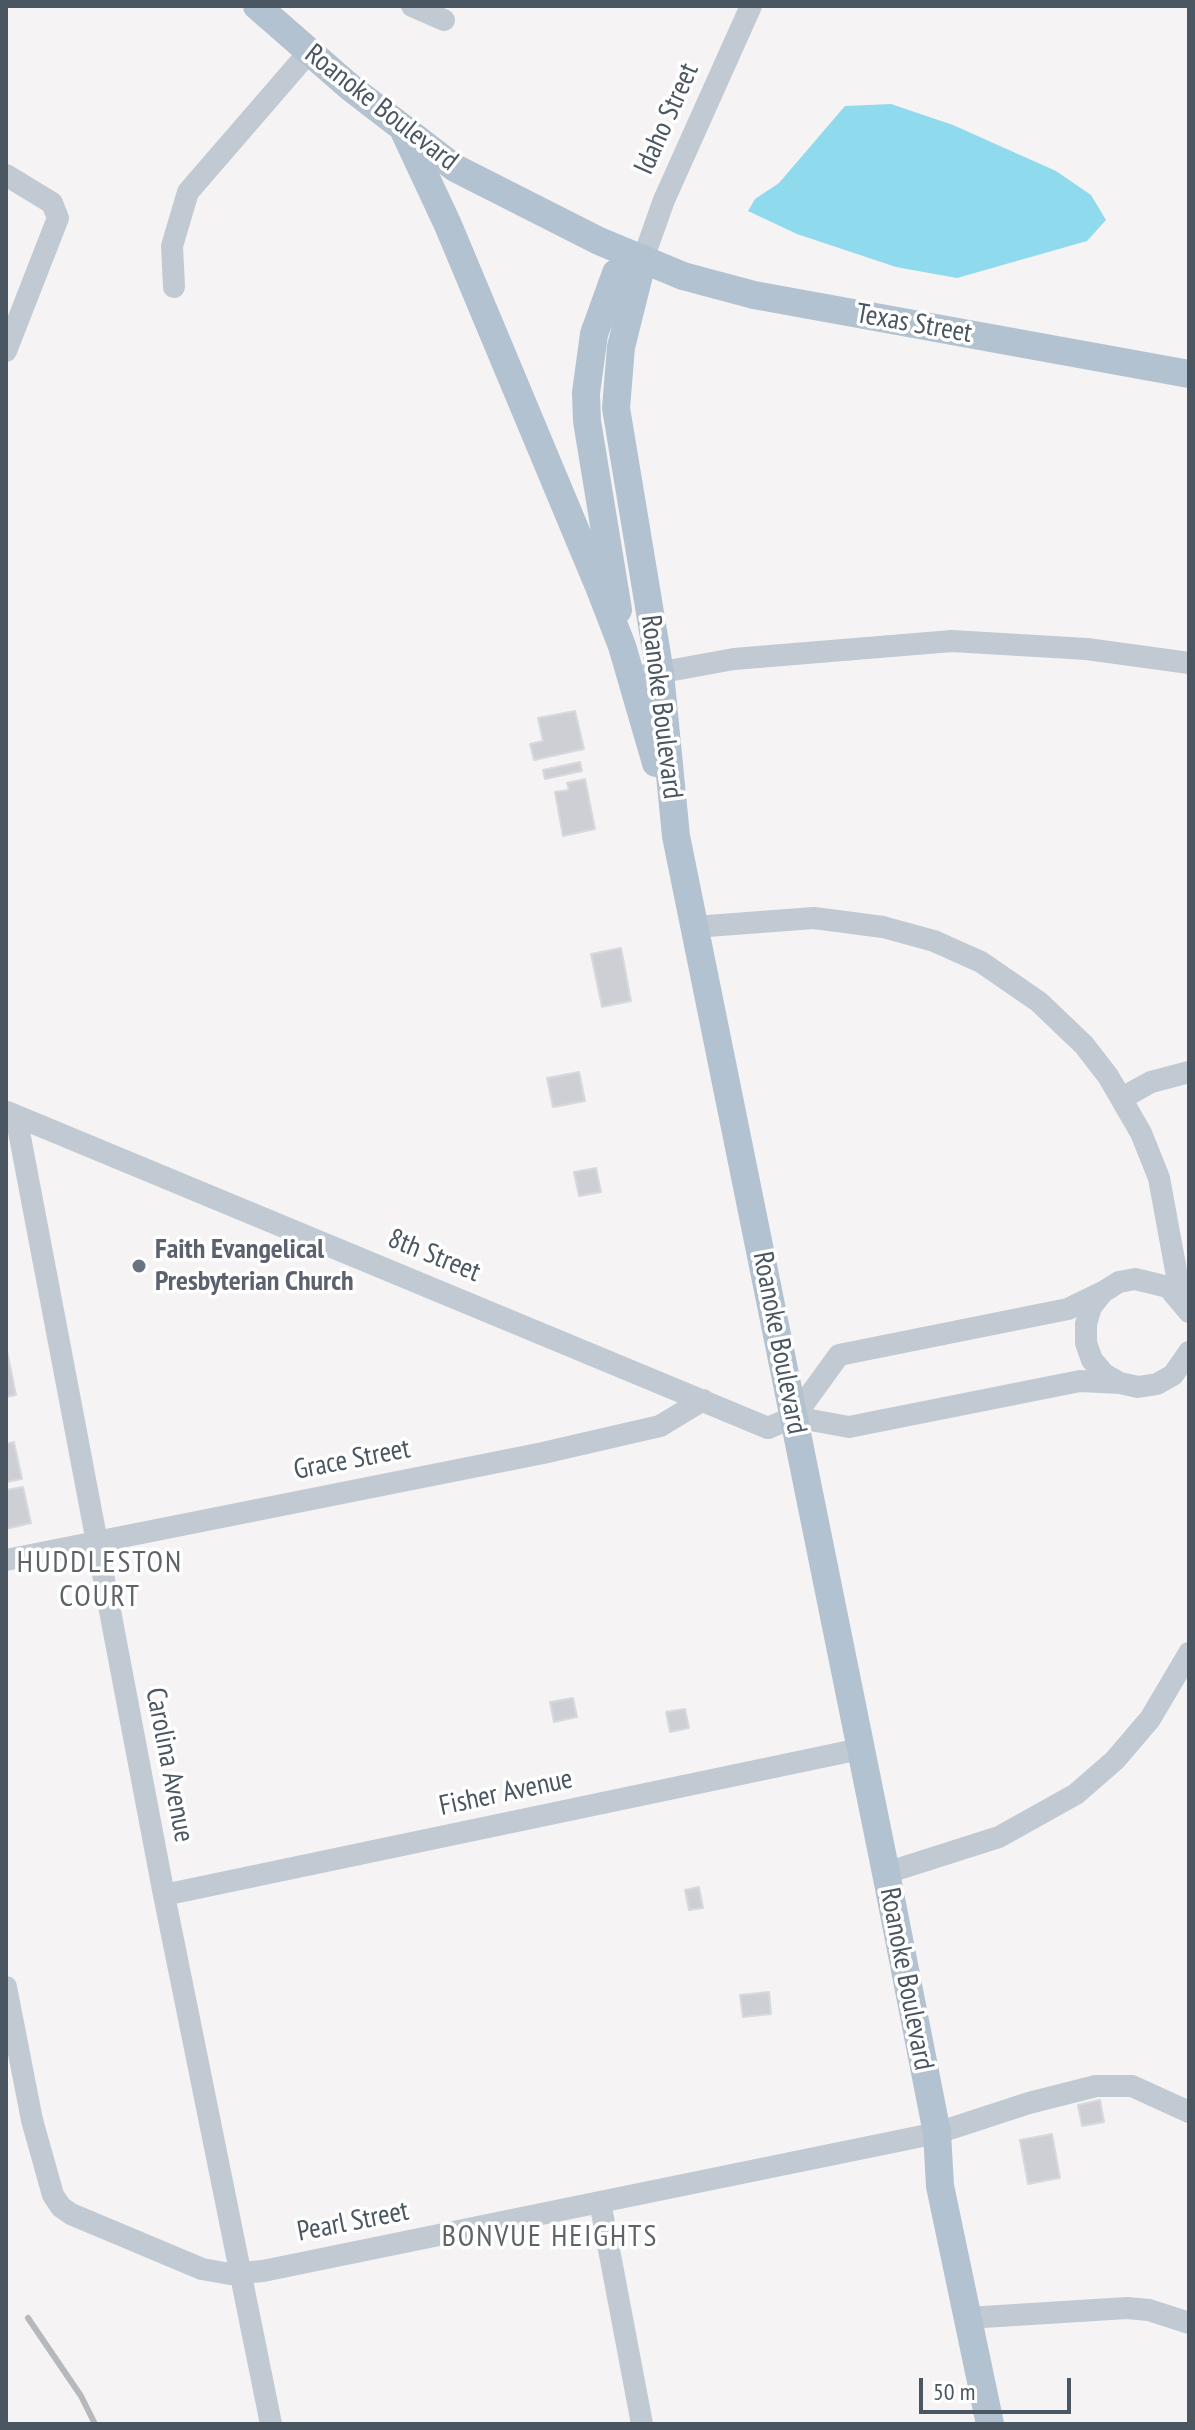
<!DOCTYPE html>
<style>
body{margin:0}
#map{position:relative;width:1195px;height:2430px;overflow:hidden;background:#f5f3f3;font-family:"PT Sans Narrow",sans-serif}
canvas{display:block}
.frame{position:absolute;inset:0;border:8px solid #4a5661;pointer-events:none}
.scale{position:absolute;left:919px;top:2378px;width:152px;height:36px;box-sizing:border-box;border:4px solid #4a5661;border-top:0;padding-left:10px;font-size:24px;line-height:28px;white-space:nowrap;color:#4a5661;-webkit-text-stroke:6px #fff;paint-order:stroke}
</style>
<div id="map">
<canvas width="1195" height="2430"></canvas>
<div class="frame"></div>
<div class="scale">50 m</div>
</div>
<script>
const c = document.querySelector('canvas').getContext('2d');
c.lineJoin = 'round';
function fill(path, color) {
  c.fillStyle = color;
  c.fill(path, 'evenodd');
}
function poly(rows) {
  const path = new Path2D();
  for (const r of rows) {
    path.moveTo(r[0], r[1]);
    for (let i = 2; i < r.length; i += 2) path.lineTo(r[i], r[i + 1]);
  }
  return path;
}
function stroke(path, color, width, dash) {
  c.strokeStyle = color;
  c.lineWidth = width;
  c.lineCap = dash ? 'butt' : 'round';
  c.setLineDash(dash || []);
  c.stroke(path);
}
function drawText(font, color, halo, rows, align = 'center') {
  c.font = font + ' "PT Sans Narrow",sans-serif';
  c.lineWidth = 7;
  c.setLineDash([]);
  c.textBaseline = 'middle';
  c.strokeStyle = halo;
  c.fillStyle = color;
  for (const [text, x, y, turn = 0] of rows) {
    c.save();
    c.translate(x, y);
    c.rotate((+turn || 0) * Math.PI / 180);
    c.textAlign = isNaN(turn) ? turn : align;
    if (halo) c.strokeText(text, 0, 0);
    c.fillText(text, 0, 0);
    c.restore();
  }
}
fill(poly([
 [891,104,953,125,1056,171,1091,195,1106,220,1087,241,957,278,896,267,797,234,748,211,755,199,779,183,845,106]
]), '#90daee');
const building = poly([
 [575,711,584,749,534,760,530,744,543,741,538,718,575,711],
 [580,762,582,771,545,779,543,770,580,762],
 [585,779,595,829,563,836,555,792,569,790,567,783,585,779],
 [621,948,631,1001,602,1007,591,954,621,948],
 [579,1072,585,1101,553,1107,547,1078,579,1072],
 [596,1168,601,1192,579,1196,574,1172,596,1168],
 [6,1346,16,1395,6,1397,6,1346],
 [14,1442,22,1479,6,1482,6,1444,14,1442],
 [23,1487,31,1523,6,1529,6,1490,23,1487],
 [573,1698,577,1717,554,1722,550,1702,573,1698],
 [685,1709,689,1728,670,1732,666,1712,685,1709],
 [699,1887,703,1908,689,1910,685,1890,699,1887],
 [769,1992,771,2014,743,2017,740,1995,769,1992],
 [1100,2100,1104,2122,1082,2126,1078,2105,1100,2100],
 [1052,2134,1060,2178,1028,2184,1020,2140,1052,2134]
]);
fill(building, '#cdcfd5');
stroke(building, '#d7d9de', 2);
stroke(poly([
 [412,6,444,20],
 [6,175,52,203,58,218,6,351],
 [643,259,664,200,751,6],
 [174,287,172,246,188,192,309,52],
 [646,675,734,659,952,641,1087,649,1189,663],
 [694,927,814,918,883,927,934,941,981,962,1039,1002,1084,1045,1108,1076,1141,1133,1159,1178,1181,1298],
 [1122,1098,1151,1082,1189,1072],
 [7,1112,768,1428,794,1417],
 [16,1116,164,1895,271,2424],
 [1189,1312,1168,1287,1135,1279,1119,1282,1103,1292,1091,1307,1086,1324,1086,1343,1092,1360,1104,1374,1120,1383,1138,1387,1157,1384,1173,1375,1189,1352],
 [794,1417,839,1355,1068,1309,1103,1292],
 [794,1417,849,1427,1080,1381,1120,1383],
 [6,1560,543,1453,660,1426,703,1400],
 [886,1873,999,1837,1076,1794,1115,1760,1150,1719,1189,1653],
 [164,1895,860,1749],
 [6,1987,32,2120,53,2195,61,2207,71,2214,202,2269,230,2274,263,2271,937,2133,1029,2103,1096,2086,1132,2086,1189,2112],
 [600,2202,642,2424],
 [967,2318,1127,2308,1149,2310,1189,2323]
]), '#c1cad2', 22);
stroke(poly([
 [257,6,351,88,455,168,599,241,683,276,754,295,1189,374],
 [405,133,448,225,598,584,622,646,656,763],
 [643,259,621,347,616,408,660,673,676,836,886,1873,937,2133,940,2186,990,2424],
 [618,610,587,421,586,393,594,334,616,273,643,259]
]), '#b3c2d1', 28);
stroke(poly([
 [28,2318,81,2396,95,2424]
]), '#b5b8bd', 6);
for (const [x, y, r, color] of [
 [139,1266,8,"#6b7280"]
]) {
  const dot = new Path2D();
  dot.arc(x, y, r, 0, 2 * Math.PI);
  c.fillStyle = color;
  c.fill(dot);
  stroke(dot, '#fff', 3);
}
drawText('28px', '#4a5661', '#fff', [
 ["Roanoke Boulevard",381,108,38],
 ["Idaho Street",667,119,-66],
 ["Texas Street",914,324,10],
 ["Roanoke Boulevard",661,707,83],
 ["8th Street",434,1256,22],
 ["Roanoke Boulevard",779,1343,79],
 ["Grace Street",352,1460,-11],
 ["Carolina Avenue",169,1765,79],
 ["Fisher Avenue",506,1793,-12],
 ["Roanoke Boulevard",906,1979,79],
 ["Pearl Street",353,2222,-11]
]);
drawText('bold 28px', '#5b616d', '#fff', [
 ["Faith Evangelical",155,1250],
 ["Presbyterian Church",155,1282]
], 'left');
c.letterSpacing = '2px';
drawText('30px', '#5f6368', '#fff', [
 ["HUDDLESTON",100,1563],
 ["COURT",100,1597],
 ["BONVUE HEIGHTS",550,2237]
]);
c.letterSpacing = '0px';
</script>
